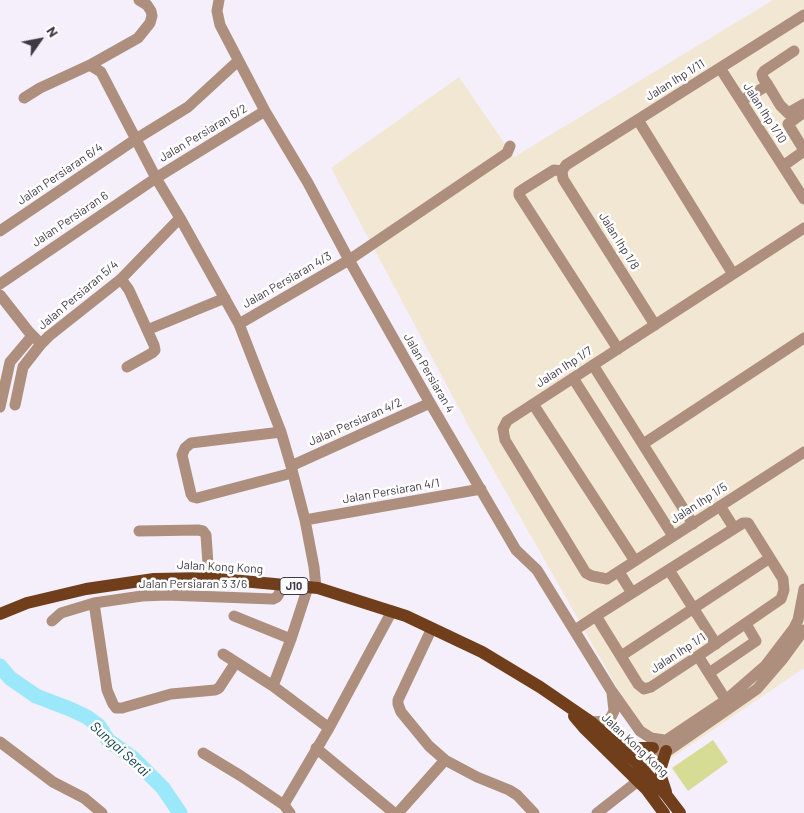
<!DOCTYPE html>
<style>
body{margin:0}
#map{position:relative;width:804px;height:813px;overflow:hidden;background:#f4effb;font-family:Barlow,sans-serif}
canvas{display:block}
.north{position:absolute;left:15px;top:15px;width:50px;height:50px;-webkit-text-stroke:4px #fff;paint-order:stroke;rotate:57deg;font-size:14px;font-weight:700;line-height:20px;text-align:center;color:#3e3945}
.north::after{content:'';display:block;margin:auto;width:18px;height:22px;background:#3e3945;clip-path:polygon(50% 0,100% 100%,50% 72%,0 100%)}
</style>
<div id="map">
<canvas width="804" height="813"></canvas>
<div class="north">N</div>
</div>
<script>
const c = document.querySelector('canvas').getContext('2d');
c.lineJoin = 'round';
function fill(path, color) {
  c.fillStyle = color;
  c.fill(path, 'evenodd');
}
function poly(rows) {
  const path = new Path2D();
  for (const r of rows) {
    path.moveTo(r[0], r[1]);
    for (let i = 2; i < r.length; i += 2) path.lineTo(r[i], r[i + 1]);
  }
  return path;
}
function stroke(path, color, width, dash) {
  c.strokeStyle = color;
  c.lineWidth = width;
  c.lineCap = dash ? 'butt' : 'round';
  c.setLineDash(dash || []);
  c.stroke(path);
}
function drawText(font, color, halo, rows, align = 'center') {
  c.font = font + ' Barlow,sans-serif';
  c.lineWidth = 5;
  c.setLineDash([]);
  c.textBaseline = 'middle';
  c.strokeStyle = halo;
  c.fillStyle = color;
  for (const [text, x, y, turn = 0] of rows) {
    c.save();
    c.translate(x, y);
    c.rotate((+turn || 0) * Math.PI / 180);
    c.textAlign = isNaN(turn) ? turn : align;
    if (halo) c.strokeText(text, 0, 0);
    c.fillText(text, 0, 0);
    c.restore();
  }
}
fill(poly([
 [773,0,804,0,804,668,661,765,468,425,331,168,459,77,514,157]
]), '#f2e7d2');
fill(poly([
 [713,740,728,762,688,791,672,768]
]), '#d6dc94');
stroke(poly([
 [0,666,10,678,36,696,70,709,87,717,99,726,108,740,133,758,163,788,180,813]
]), '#9ae8fa', 15);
stroke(poly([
 [219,0,217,11,220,25,265,111,308,183,349,260,430,403,516,550,537,570,611,690,640,731,651,738,664,740],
 [90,65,101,72,156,178,180,218,239,324,281,432,291,466,305,520,314,567,316,588],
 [720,68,804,199],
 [768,85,763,78,762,74,764,71,794,51],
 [24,98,40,88,90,65,138,38,150,23,152,16,151,11,147,5,139,0],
 [741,101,768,85,780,105,788,113,804,104],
 [803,113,788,124,804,150],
 [638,120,733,274],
 [783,166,804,151],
 [562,171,566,165,804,15],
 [562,171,554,170,522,190,519,192,519,195,618,349],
 [562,171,563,179,655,325],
 [804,228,507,421,503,429,505,440,586,573,592,576,607,579,804,452],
 [0,231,136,139,188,107,238,61],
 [121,279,129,290,154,345,155,350,152,353,127,367],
 [0,284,156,178,265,111],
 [0,295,29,332,36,339],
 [239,324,349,260,507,153,510,146],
 [147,330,225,298],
 [593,365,693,524],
 [573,378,673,536],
 [533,404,635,561],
 [15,405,23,367,41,344,49,336,121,279,180,218],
 [0,407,10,362,32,336],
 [281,432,191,443,185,448,182,455,191,494,193,497,197,498,292,473],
 [643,444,804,338],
 [291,466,430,403],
 [720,506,734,528],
 [305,520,481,489],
 [139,531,198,530,203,531,206,535,209,578],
 [669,570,716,644],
 [619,572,632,593],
 [94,603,107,690,113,704,116,708,122,708,171,694,215,690,219,688,236,662],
 [234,616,291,639],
 [52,621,61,613,94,603,142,596,167,595,273,599,277,597,284,585],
 [432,628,398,700,398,704,401,712,429,746,445,760,477,777,509,790,517,795,534,813],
 [575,630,596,616,632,593,743,523,748,523,783,579,784,590,781,599,698,656,651,687,644,689,638,684,596,616],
 [223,654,273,686,329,728],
 [621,656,770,558],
 [698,656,729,705],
 [709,673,756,641,746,624],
 [273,686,291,639,308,587],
 [591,722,606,721,611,717,614,711,612,693],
 [0,742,53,782,84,798,102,813],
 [316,748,394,813],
 [203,753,241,776,284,805],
 [629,765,726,700,765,666,794,628,798,620,804,589],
 [636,773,757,689,782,660,804,630],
 [290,813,284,805,286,801,329,728,392,611],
 [398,813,445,760],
 [597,813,638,781]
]), '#ae8f7d', 11);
stroke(poly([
 [0,614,27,603,86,589,154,579,209,578,318,588,406,616,482,652,540,687,591,722,635,761,667,796,680,813],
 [574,716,585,729,646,789,664,813],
 [616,743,636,748,653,748],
 [666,792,661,777,661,767,666,751]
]), '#703e1a', 12);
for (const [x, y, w] of [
 [294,586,28]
]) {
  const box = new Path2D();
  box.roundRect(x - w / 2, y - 8.5, w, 17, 4);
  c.fillStyle = '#fff';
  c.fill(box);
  stroke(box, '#3e3945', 1);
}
drawText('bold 11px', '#3e3945', null, [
 ["J10",294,586]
]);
drawText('12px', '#3e3945', '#fff', [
 ["Jalan Ihp 1/11",675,80,-32],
 ["Jalan Ihp 1/10",765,113,57],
 ["Jalan Persiaran 6/2",203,133,-31],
 ["Jalan Persiaran 6/4",60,174,-34],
 ["Jalan Persiaran 6",70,219,-34],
 ["Jalan Ihp 1/8",619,241,58],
 ["Jalan Persiaran 4/3",287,280,-30],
 ["Jalan Persiaran 5/4",78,295,-40],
 ["Jalan Ihp 1/7",564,367,-33],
 ["Jalan Persiaran 4",429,373,60],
 ["Jalan Persiaran 4/2",355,422,-24],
 ["Jalan Persiaran 4/1",391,491,-10],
 ["Jalan Ihp 1/5",699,503,-33],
 ["Jalan Kong Kong",220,567,3],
 ["Jalan Persiaran 3 3/6",193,584],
 ["Jalan Ihp 1/1",678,653,-33],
 ["Jalan Kong Kong",635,745,43]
]);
drawText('italic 14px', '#073a43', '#fff', [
 ["Sungai Serai",120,749,42]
]);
</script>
